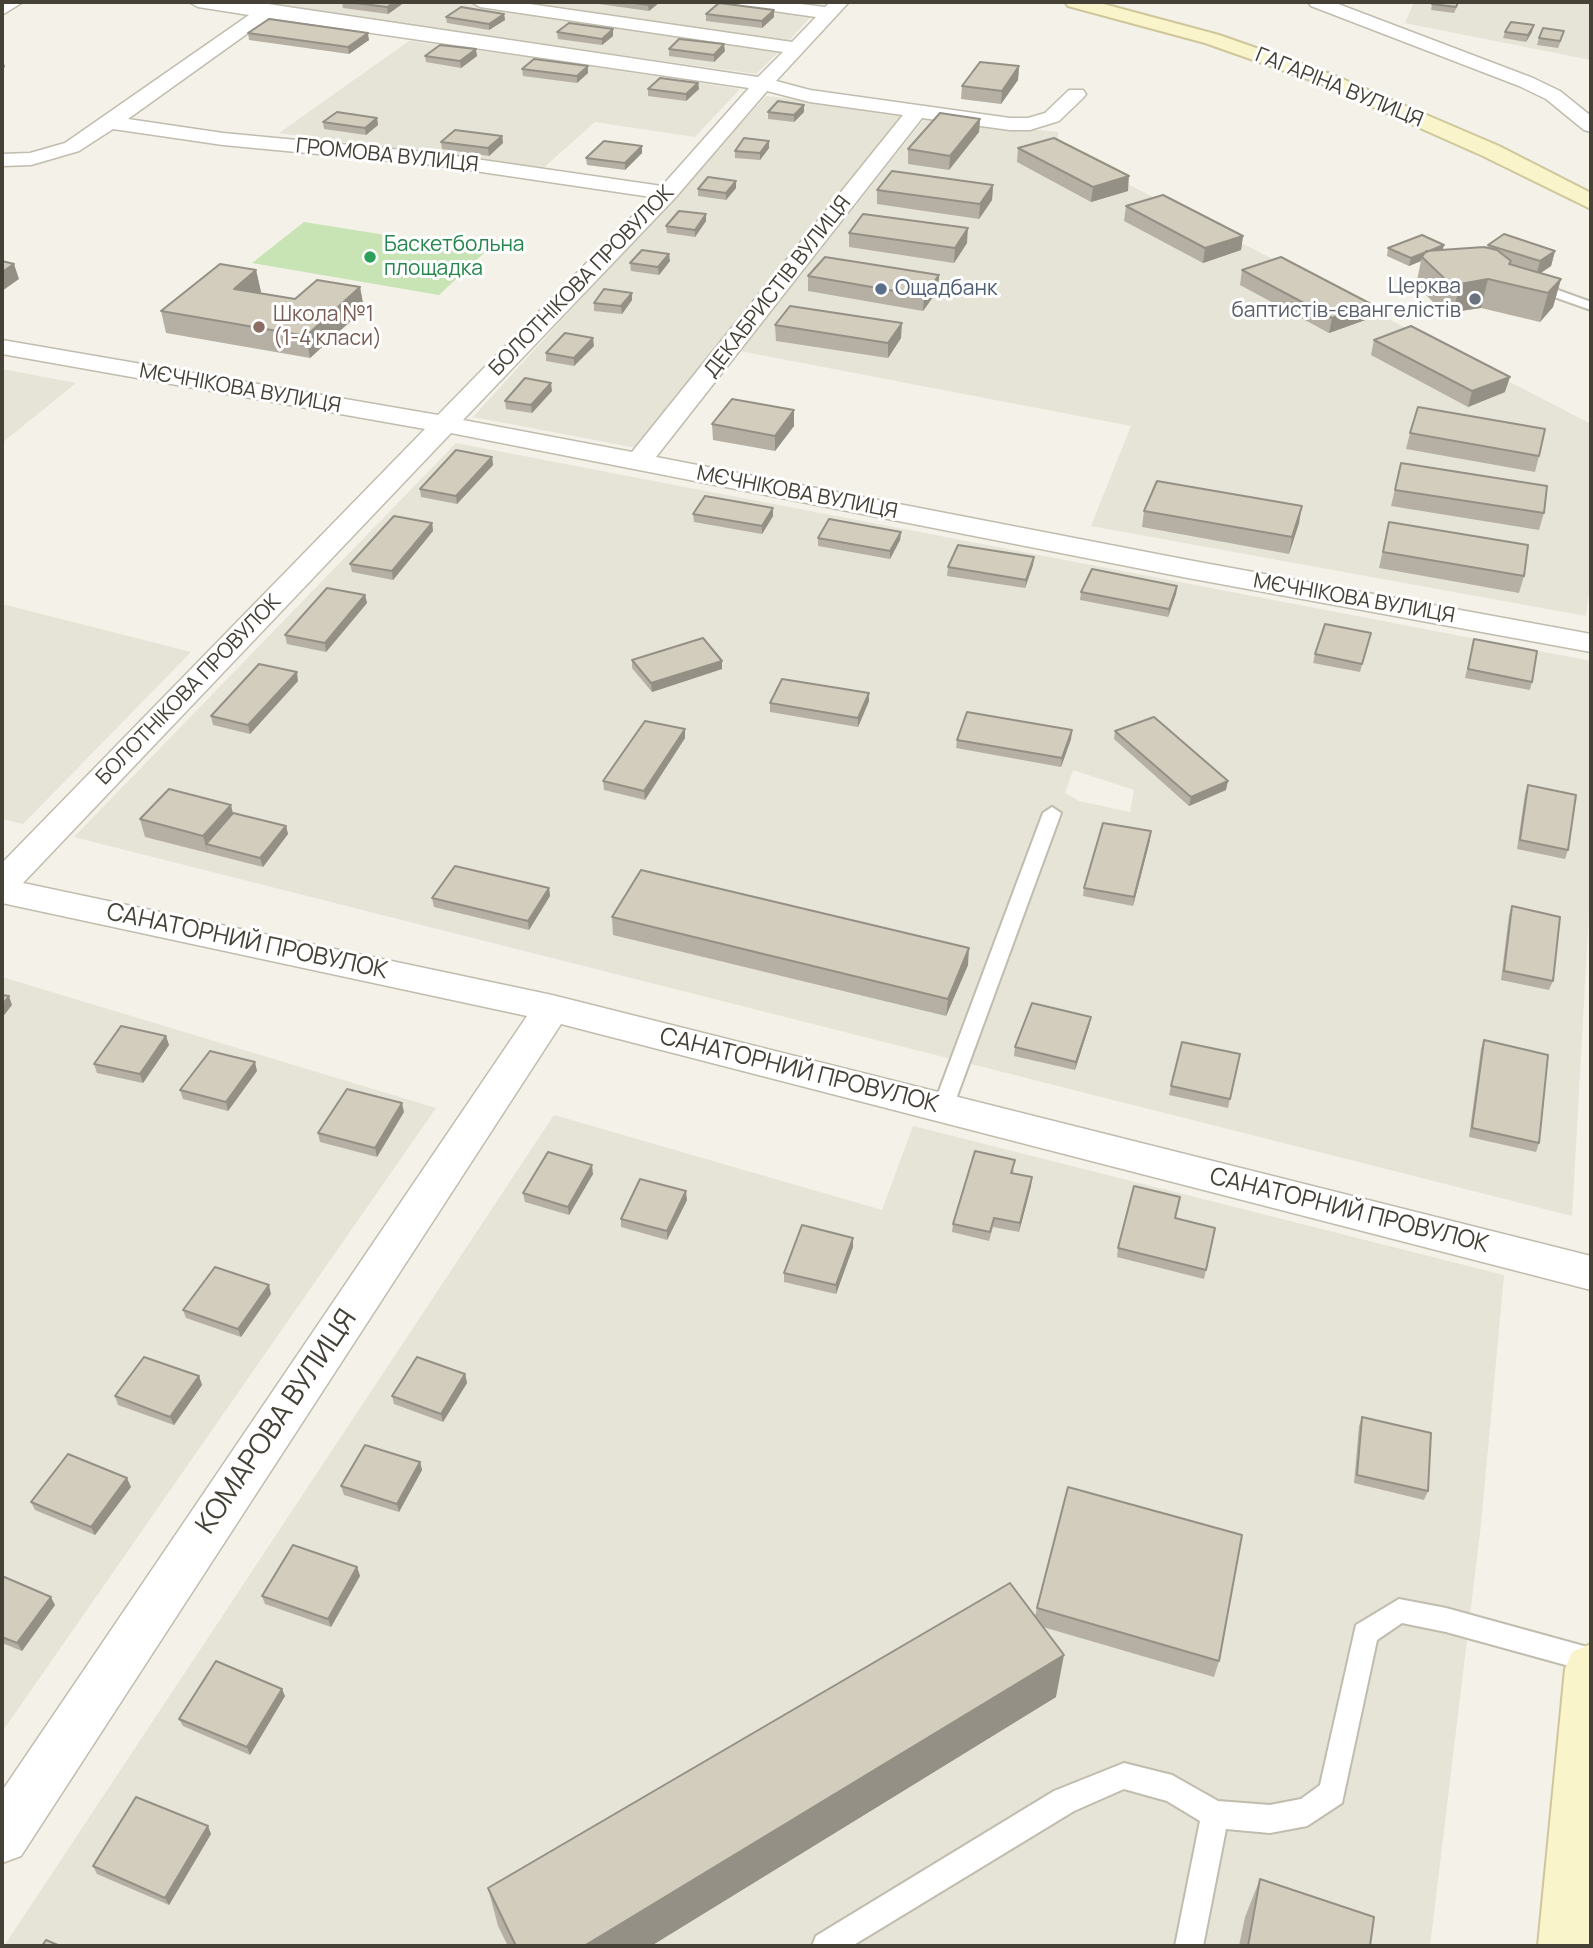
<!DOCTYPE html>
<meta charset="utf-8">
<style>
body{margin:0}
#map{position:relative;width:1593px;height:1948px;overflow:hidden;background:#f3f1e8;font-family:Manrope,sans-serif}
canvas{display:block}
.frame{position:absolute;inset:0;border:4px solid #454137;pointer-events:none}
</style>
<div id="map">
<canvas width="1593" height="1948"></canvas>
<div class="frame"></div>
</div>
<script>
const c = document.querySelector('canvas').getContext('2d');
c.lineJoin = 'round';
function fill(path, color) {
  c.fillStyle = color;
  c.fill(path, 'evenodd');
}
function poly(rows) {
  const path = new Path2D();
  for (const r of rows) {
    path.moveTo(r[0], r[1]);
    for (let i = 2; i < r.length; i += 2) path.lineTo(r[i], r[i + 1]);
  }
  return path;
}
function stroke(path, color, width, dash) {
  c.strokeStyle = color;
  c.lineWidth = width;
  c.lineCap = dash ? 'butt' : 'round';
  c.setLineDash(dash || []);
  c.stroke(path);
}
function drawText(font, color, halo, rows, align = 'center') {
  c.font = font + ' Manrope,sans-serif';
  c.lineWidth = 6;
  c.setLineDash([]);
  c.textBaseline = 'middle';
  c.strokeStyle = halo;
  c.fillStyle = color;
  for (const [text, x, y, turn = 0] of rows) {
    c.save();
    c.translate(x, y);
    c.rotate((+turn || 0) * Math.PI / 180);
    c.textAlign = isNaN(turn) ? turn : align;
    if (halo) c.strokeText(text, 0, 0);
    c.fillText(text, 0, 0);
    c.restore();
  }
}
fill(poly([
 [245,2,451,2,782,49,756,74],
 [501,2,721,2,812,15,788,42],
 [1414,2,1591,2,1591,60,1405,23],
 [409,41,520,56,740,89,695,137,595,122,541,170,279,133],
 [766,96,908,113,637,448,473,417],
 [925,118,1058,132,1058,148,1591,424,1591,576,1586,616,1091,526,1131,426,740,351],
 [2,369,76,383,2,443],
 [456,443,1591,661,1591,877,1572,1216,74,837],
 [1073,770,1134,790,1130,812,1079,801,1065,793],
 [2,604,191,652,23,824,2,819],
 [2,977,436,1108,2,1732],
 [554,1115,882,1210,913,1126,1504,1275,1481,1524,1430,1946,4,1946]
]), '#e6e3d7');
fill(poly([
 [304,222,486,251,439,295,252,263]
]), '#c8e3b4');
const service = poly([
 [1533,281,1591,302,1591,310,1529,288,1529,282,1533,281],
 [1052,807,1061,813,953,1107,950,1112,943,1115,936,1112,933,1107,1043,813,1052,807],
 [1399,1599,1446,1608,1591,1648,1591,1672,1446,1632,1402,1623,1377,1640,1342,1803,1307,1826,1270,1833,1226,1829,1203,1946,1175,1946,1200,1821,1167,1801,1124,1789,1074,1811,852,1946,812,1946,816,1936,1054,1791,1124,1763,1172,1775,1218,1801,1270,1805,1301,1799,1320,1785,1356,1625,1399,1599]
]);
const minor = poly([
 [2,2,23,2,2,15,2,2],
 [189,2,268,4,758,77,783,52,480,7,471,2,516,2,792,42,816,17,746,7,740,6,737,2,785,2,825,7,830,2,849,2,776,81,810,90,1010,118,1028,118,1045,113,1069,90,1083,90,1086,94,1083,98,1059,121,1030,130,1010,130,922,118,656,457,1188,560,1591,634,1591,652,1188,578,451,433,23,883,552,995,1591,1256,1591,1290,561,1024,21,1856,2,1863,2,1791,527,1016,2,903,2,863,425,429,2,354,2,340,438,415,651,197,434,165,223,145,113,129,79,151,31,165,2,166,2,154,30,153,65,143,249,15,198,7,189,2],
 [269,18,749,88,662,186,434,153,223,133,128,119,269,18],
 [767,91,810,102,903,115,632,452,463,420,675,198,767,91],
 [1308,2,1333,2,1533,78,1560,91,1591,116,1591,132,1584,130,1546,99,1519,86,1311,6,1308,2]
]);
const secondary = poly([
 [1065,2,1096,2,1219,35,1333,75,1499,146,1591,193,1591,209,1483,156,1319,83,1205,43,1068,6,1065,2],
 [1591,1644,1591,1946,1538,1946,1565,1669,1572,1652,1591,1644]
]);
stroke(service, '#c0bcae', 4);
stroke(minor, '#c0bcae', 3);
stroke(secondary, '#cfc79b', 4);
fill(service, '#fff');
fill(minor, '#fff');
fill(secondary, '#faf4ca');
fill(poly([
 [342,2,402,2,402,4,388,14,343,8],
 [592,2,660,2,649,11,592,3],
 [1432,4,1458,5,1454,13,1431,10],
 [774,10,774,17,762,28,706,21,706,14],
 [504,14,505,20,489,30,447,23,446,17],
 [613,29,613,36,602,45,558,39,557,32],
 [1505,32,1532,32,1526,42,1503,38],
 [248,33,369,40,349,54,249,40],
 [1539,38,1562,38,1558,48,1537,45],
 [669,49,725,51,714,62,669,56],
 [425,56,477,56,461,68,426,62],
 [1019,66,1018,80,1001,104,961,99,962,86],
 [522,69,588,73,577,83,523,76],
 [698,83,699,89,686,101,648,96,648,89],
 [768,112,804,112,794,122,768,119],
 [377,118,378,125,366,135,324,129,323,122],
 [980,119,979,132,949,170,908,164,908,149],
 [502,136,503,143,489,156,442,149,441,142],
 [769,141,769,148,760,160,735,158,735,151],
 [642,146,642,153,625,170,587,165,586,158],
 [1018,148,1128,191,1091,202,1017,162],
 [736,181,736,188,726,200,698,196,698,189],
 [993,185,992,200,979,219,877,204,877,190],
 [1126,206,1243,236,1241,250,1203,263,1124,221],
 [706,214,706,221,695,237,667,233,666,226],
 [849,233,967,243,954,263,849,247],
 [1488,245,1555,251,1551,266,1541,273,1561,279,1553,307,1540,322,1481,308,1453,312,1441,310,1416,285,1421,261,1409,266,1387,256,1388,248,1443,250,1487,248],
 [670,261,659,275,631,271,630,263],
 [256,270,261,292,260,293,295,299,360,287,364,309,310,358,166,333,161,311],
 [1242,270,1371,304,1368,319,1329,333,1240,285],
 [939,275,938,290,923,311,808,291,808,276],
 [632,293,632,300,622,314,594,311,594,303],
 [775,325,901,338,888,358,776,341],
 [1374,340,1505,392,1468,407,1371,355],
 [594,346,574,366,546,361,546,353],
 [552,391,532,413,506,409,505,401],
 [712,424,794,426,775,451,713,440],
 [1410,433,1539,456,1535,472,1406,449],
 [492,457,493,465,457,504,421,497,420,489],
 [1401,463,1544,513,1539,530,1391,506],
 [1144,511,1299,523,1289,554,1142,527],
 [693,514,773,516,762,534,694,522],
 [1389,522,1524,576,1519,593,1379,568],
 [432,523,433,531,393,580,352,572,350,564],
 [901,532,900,540,890,559,818,546,818,538],
 [1033,565,1025,588,947,576,948,567],
 [1177,586,1176,594,1168,617,1080,600,1081,592],
 [365,595,367,603,326,652,287,644,285,635],
 [1371,633,1360,672,1313,663,1315,654],
 [1474,639,1532,682,1530,690,1465,678],
 [632,660,722,669,652,692,632,668],
 [298,681,250,734,213,725,211,716],
 [869,701,858,727,770,712,770,703],
 [685,729,685,738,645,800,604,790,603,781],
 [1072,730,1071,739,1061,767,956,748,957,740],
 [1115,731,1226,790,1189,806,1114,739],
 [1528,785,1568,850,1565,859,1517,849,1525,794],
 [233,813,286,826,288,834,263,867,145,837,140,819],
 [1150,840,1133,906,1083,896,1084,888],
 [549,888,550,896,529,930,434,907,432,898],
 [1512,906,1553,981,1549,990,1501,980,1509,915],
 [612,917,968,965,946,1016,613,935],
 [1091,1017,1089,1026,1075,1070,1014,1056,1015,1047],
 [166,1036,169,1045,143,1083,97,1073,94,1064],
 [1484,1040,1539,1143,1536,1152,1469,1137,1481,1049],
 [1240,1054,1228,1108,1169,1095,1171,1086],
 [257,1071,228,1111,183,1099,180,1090],
 [404,1112,377,1157,320,1142,318,1133],
 [1014,1169,1013,1173,1031,1186,1019,1232,993,1227,989,1241,952,1232,953,1224],
 [593,1174,569,1215,525,1202,523,1193],
 [687,1200,667,1240,621,1227,621,1219],
 [1215,1228,1204,1279,1117,1257,1118,1248],
 [853,1247,836,1294,784,1282,784,1273],
 [271,1294,241,1337,186,1318,183,1310],
 [465,1374,467,1383,443,1422,394,1404,392,1396],
 [199,1376,202,1385,174,1425,118,1405,115,1396],
 [1362,1417,1428,1491,1424,1500,1354,1483,1359,1426],
 [420,1462,422,1470,399,1512,344,1495,341,1486],
 [131,1487,95,1535,35,1510,31,1502],
 [357,1567,360,1576,331,1627,265,1604,262,1596],
 [2,1576,55,1605,22,1651,2,1643],
 [1037,1608,1219,1661,1214,1677,1043,1627,1056,1697,651,1946,508,1946,498,1926,488,1888,1035,1617],
 [285,1696,250,1755,183,1726,179,1719],
 [211,1834,169,1905,97,1874,93,1866],
 [1260,1879,1370,1946,1239,1946,1245,1917]
]), '#b5b0a3');
fill(poly([
 [395,2,402,2,402,4,388,14,387,7],
 [652,2,660,2,649,11,648,5],
 [774,10,774,17,762,28,762,21],
 [504,14,505,20,489,30,489,24],
 [1534,25,1532,32,1526,42,1528,35],
 [613,29,613,36,602,45,602,39],
 [368,33,369,40,349,54,348,47],
 [724,44,725,51,714,62,714,55],
 [476,49,477,56,461,68,460,61],
 [2,56,5,67,2,69],
 [588,66,588,73,577,83,577,76],
 [1019,66,1018,80,1001,104,1002,91],
 [698,83,699,89,686,101,686,94],
 [804,105,804,112,794,122,794,115],
 [377,118,378,125,366,135,365,128],
 [980,119,979,132,949,170,950,156],
 [502,136,503,143,489,156,488,148],
 [769,141,769,148,760,160,760,153],
 [642,146,642,153,625,170,625,163],
 [1129,176,1128,191,1091,202,1093,187],
 [736,181,736,188,726,200,726,193],
 [993,185,992,200,979,219,980,204],
 [706,214,706,221,695,237,695,230],
 [968,228,967,243,954,263,955,248],
 [1243,236,1241,250,1203,263,1205,248],
 [1444,245,1442,252,1422,257,1421,261,1409,266,1411,258],
 [1555,251,1551,266,1536,276,1540,261],
 [669,254,670,261,659,275,658,267],
 [14,264,19,279,2,291,2,272],
 [256,270,261,292,239,311,234,289],
 [939,275,938,290,923,311,924,296],
 [1488,279,1481,308,1453,312,1460,284],
 [1561,279,1553,307,1540,322,1548,293],
 [360,287,364,309,310,358,306,336],
 [632,293,632,300,622,314,621,306],
 [1371,304,1368,319,1329,333,1332,318],
 [902,323,901,338,888,358,888,343],
 [593,338,594,346,574,366,574,358],
 [1510,377,1505,392,1468,407,1472,391],
 [551,383,552,391,532,413,531,405],
 [794,410,794,426,775,451,775,436],
 [492,457,493,465,457,504,456,496],
 [1302,506,1299,523,1289,554,1292,537],
 [773,508,773,516,762,534,762,526],
 [432,523,433,531,393,580,392,571],
 [901,532,900,540,890,559,890,551],
 [1034,557,1033,565,1025,588,1026,580],
 [1177,586,1176,594,1168,617,1169,609],
 [365,595,367,603,326,652,325,643],
 [722,661,722,669,652,692,651,683],
 [297,672,298,681,250,734,248,725],
 [869,693,869,701,858,727,858,718],
 [685,729,685,738,645,800,644,791],
 [1072,730,1071,739,1061,767,1062,758],
 [1228,781,1226,790,1189,806,1191,797],
 [231,805,235,822,206,844,208,853,203,836],
 [286,826,288,834,263,867,260,858],
 [1151,831,1150,840,1133,906,1134,897],
 [549,888,550,896,529,930,528,921],
 [969,948,968,965,946,1016,948,999],
 [9,996,12,1005,2,1018,2,1005],
 [1091,1017,1089,1026,1075,1070,1076,1062],
 [166,1036,169,1045,143,1083,140,1074],
 [255,1062,257,1071,228,1111,226,1102],
 [402,1103,404,1112,377,1157,375,1148],
 [592,1165,593,1174,569,1215,568,1207],
 [1032,1177,1031,1186,1019,1232,1020,1223],
 [686,1191,687,1200,667,1240,667,1231],
 [853,1238,853,1247,836,1294,836,1285],
 [269,1285,271,1294,241,1337,238,1329],
 [465,1374,467,1383,443,1422,441,1414],
 [199,1376,202,1385,174,1425,170,1417],
 [420,1462,422,1470,399,1512,397,1504],
 [127,1478,131,1487,95,1535,91,1527],
 [357,1567,360,1576,331,1627,328,1619],
 [51,1597,55,1605,22,1651,17,1643],
 [1064,1655,1056,1697,651,1946,584,1946],
 [282,1689,285,1696,250,1755,247,1747],
 [208,1826,211,1834,169,1905,165,1898]
]), '#949085');
const building = poly([
 [347,2,395,2,387,7,347,2],
 [628,2,652,2,648,5,628,2],
 [1433,2,1458,2,1456,7,1432,4,1433,2],
 [719,3,774,10,762,21,706,14,719,3],
 [461,7,504,14,489,24,446,17,461,7],
 [269,19,368,33,348,47,248,33,269,19],
 [1511,22,1534,25,1528,35,1505,32,1511,22],
 [569,23,613,29,602,39,557,32,569,23],
 [1543,28,1564,31,1560,41,1539,38,1543,28],
 [679,39,724,44,714,55,669,49,679,39],
 [440,45,476,49,460,61,425,56,440,45],
 [534,59,588,66,577,76,522,69,534,59],
 [980,62,1019,66,1002,91,962,86,980,62],
 [660,78,698,83,686,94,648,89,660,78],
 [778,101,804,105,794,115,768,112,778,101],
 [337,112,377,118,365,128,323,122,337,112],
 [940,113,980,119,950,156,908,149,940,113],
 [455,130,502,136,488,148,441,142,455,130],
 [744,138,769,141,760,153,735,151,744,138],
 [1054,138,1129,176,1093,187,1018,148,1054,138],
 [604,141,642,146,625,163,586,158,604,141],
 [892,171,993,185,980,204,877,190,892,171],
 [708,177,736,181,726,193,698,189,708,177],
 [1163,195,1243,236,1205,248,1126,206,1163,195],
 [679,211,706,214,695,230,666,226,679,211],
 [863,214,968,228,955,248,849,233,863,214],
 [1504,234,1555,251,1540,261,1488,245,1504,234],
 [1422,235,1444,245,1411,258,1388,248,1422,235],
 [1484,247,1497,250,1511,261,1509,264,1561,279,1548,293,1488,279,1460,284,1447,281,1422,257,1426,251,1484,247],
 [642,250,669,254,658,267,630,263,642,250],
 [825,257,939,275,924,296,808,276,825,257],
 [1281,257,1371,304,1332,318,1242,270,1281,257],
 [2,261,14,264,2,272,2,261],
 [220,264,256,270,234,289,295,299,317,280,360,287,306,336,161,311,220,264],
 [604,289,632,293,621,306,594,303,604,289],
 [790,306,902,323,888,343,775,325,790,306],
 [1411,326,1510,377,1472,391,1374,340,1411,326],
 [565,333,593,338,574,358,546,353,565,333],
 [525,378,551,383,531,405,505,401,525,378],
 [732,399,794,410,775,436,712,424,732,399],
 [1418,407,1545,429,1539,456,1410,433,1418,407],
 [456,450,492,457,456,496,420,489,456,450],
 [1401,463,1547,486,1544,513,1395,490,1401,463],
 [1157,481,1302,506,1292,537,1144,511,1157,481],
 [705,496,773,508,762,526,693,514,705,496],
 [394,516,432,523,392,571,350,564,394,516],
 [829,519,901,532,890,551,818,538,829,519],
 [1389,522,1528,545,1524,576,1383,552,1389,522],
 [958,545,1034,557,1026,580,948,567,958,545],
 [1092,569,1177,586,1169,609,1081,592,1092,569],
 [327,588,365,595,325,643,285,635,327,588],
 [1325,624,1371,633,1362,664,1315,654,1325,624],
 [703,638,722,661,651,683,632,660,703,638],
 [1474,639,1537,651,1532,682,1468,669,1474,639],
 [259,664,297,672,248,725,211,716,259,664],
 [782,679,869,693,858,718,770,703,782,679],
 [967,712,1072,730,1062,758,957,740,967,712],
 [1154,717,1228,781,1191,797,1115,731,1154,717],
 [645,721,685,729,644,791,603,781,645,721],
 [1528,785,1576,795,1568,850,1520,840,1528,785],
 [169,789,231,805,203,836,140,819,169,789],
 [233,813,286,826,260,858,206,844,233,813],
 [1103,823,1151,831,1134,897,1084,888,1103,823],
 [455,866,549,888,528,921,432,898,455,866],
 [641,870,969,948,948,999,612,917,641,870],
 [1512,906,1560,917,1553,981,1504,971,1512,906],
 [2,995,9,996,2,1005,2,995],
 [1032,1003,1091,1017,1076,1062,1015,1047,1032,1003],
 [121,1026,166,1036,140,1074,94,1064,121,1026],
 [1484,1040,1548,1055,1539,1143,1472,1128,1484,1040],
 [1182,1042,1240,1054,1230,1099,1171,1086,1182,1042],
 [210,1051,255,1062,226,1102,180,1090,210,1051],
 [347,1089,402,1103,375,1148,318,1133,347,1089],
 [975,1151,1015,1160,1011,1173,1032,1177,1020,1223,994,1218,990,1232,953,1224,975,1151],
 [548,1152,592,1165,568,1207,523,1193,548,1152],
 [640,1179,686,1191,667,1231,621,1219,640,1179],
 [1134,1186,1180,1197,1175,1218,1215,1228,1206,1270,1118,1248,1134,1186],
 [802,1225,853,1238,836,1285,784,1273,802,1225],
 [215,1267,269,1285,238,1329,183,1310,215,1267],
 [144,1357,199,1376,170,1417,115,1396,144,1357],
 [417,1357,465,1374,441,1414,392,1396,417,1357],
 [1362,1417,1431,1433,1428,1491,1357,1475,1362,1417],
 [365,1445,420,1462,397,1504,341,1486,365,1445],
 [68,1454,127,1478,91,1527,31,1502,68,1454],
 [1068,1487,1242,1535,1219,1661,1037,1608,1068,1487],
 [293,1545,357,1567,328,1619,262,1596,293,1545],
 [2,1576,51,1597,17,1643,2,1637,2,1576],
 [1010,1583,1064,1655,584,1946,516,1946,488,1888,1010,1583],
 [216,1661,282,1689,247,1747,179,1719,216,1661],
 [136,1797,208,1826,165,1898,93,1866,136,1797],
 [1260,1879,1374,1917,1370,1946,1248,1946,1260,1879],
 [46,1940,60,1946,42,1946,46,1940]
]);
fill(building, '#d3cdbe');
stroke(building, '#949085', 2);
for (const [x, y, r, color] of [
 [370,257,7,"#2e9e5b"],
 [881,289,7,"#5c6f8a"],
 [1475,299,7,"#6b7280"],
 [259,327,7,"#8d6e63"]
]) {
  const dot = new Path2D();
  dot.arc(x, y, r, 0, 2 * Math.PI);
  c.fillStyle = color;
  c.fill(dot);
  stroke(dot, '#fff', 2.5);
}
drawText('21px', '#454137', '#fff', [
 ["ГАГАРІНА ВУЛИЦЯ",1339,88,22],
 ["ГРОМОВА ВУЛИЦЯ",387,156,6],
 ["БОЛОТНІКОВА ПРОВУЛОК",582,281,-46],
 ["ДЕКАБРИСТІВ ВУЛИЦЯ",778,287,-52],
 ["МЄЧНІКОВА ВУЛИЦЯ",240,389,10],
 ["МЄЧНІКОВА ВУЛИЦЯ",797,493,11],
 ["МЄЧНІКОВА ВУЛИЦЯ",1354,599,10],
 ["БОЛОТНІКОВА ПРОВУЛОК",189,690,-46]
]);
drawText('21px', '#27864d', '#fff', [
 ["Баскетбольна",384,245],
 ["площадка",384,269]
], 'left');
drawText('21px', '#5b616d', '#fff', [
 ["Церква",1461,287],
 ["баптистів-євангелістів",1461,311]
], 'right');
drawText('21px', '#4e5e75', '#fff', [
 ["Ощадбанк",895,289]
], 'left');
drawText('21px', '#785e54', '#fff', [
 ["Школа №1",273,315],
 ["(1-4 класи)",273,339]
], 'left');
drawText('24px', '#454137', '#fff', [
 ["САНАТОРНИЙ ПРОВУЛОК",247,942,12],
 ["САНАТОРНИЙ ПРОВУЛОК",799,1071,14],
 ["САНАТОРНИЙ ПРОВУЛОК",1349,1211,14]
]);
drawText('28px', '#454137', '#fff', [
 ["КОМАРОВА ВУЛИЦЯ",277,1422,-56]
]);
</script>
